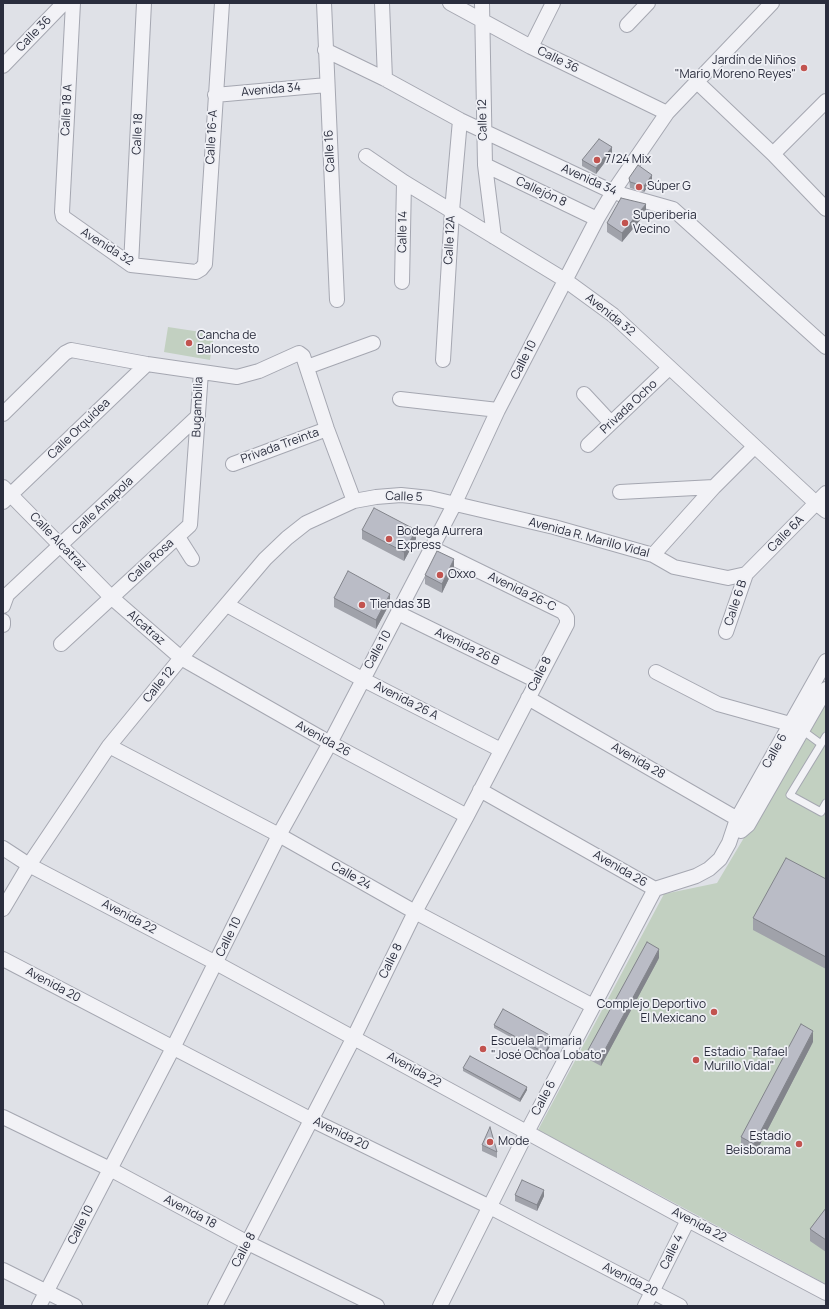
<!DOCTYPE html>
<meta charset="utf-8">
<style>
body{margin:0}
#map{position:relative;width:829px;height:1309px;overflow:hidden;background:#dfe1e7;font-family:Manrope,sans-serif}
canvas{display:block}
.frame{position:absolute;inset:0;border:4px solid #2a2d3d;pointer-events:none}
</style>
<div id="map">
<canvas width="829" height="1309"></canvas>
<div class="frame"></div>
</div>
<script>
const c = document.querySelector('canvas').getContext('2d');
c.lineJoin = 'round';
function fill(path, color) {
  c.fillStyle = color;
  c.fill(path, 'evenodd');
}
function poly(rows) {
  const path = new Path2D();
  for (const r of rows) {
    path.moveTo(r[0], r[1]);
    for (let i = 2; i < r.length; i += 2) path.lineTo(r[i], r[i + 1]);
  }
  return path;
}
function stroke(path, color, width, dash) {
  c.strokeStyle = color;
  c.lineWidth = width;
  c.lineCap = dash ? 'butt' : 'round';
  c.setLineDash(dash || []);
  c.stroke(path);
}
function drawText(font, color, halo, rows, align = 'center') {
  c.font = font + ' Manrope,sans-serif';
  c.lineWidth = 3.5;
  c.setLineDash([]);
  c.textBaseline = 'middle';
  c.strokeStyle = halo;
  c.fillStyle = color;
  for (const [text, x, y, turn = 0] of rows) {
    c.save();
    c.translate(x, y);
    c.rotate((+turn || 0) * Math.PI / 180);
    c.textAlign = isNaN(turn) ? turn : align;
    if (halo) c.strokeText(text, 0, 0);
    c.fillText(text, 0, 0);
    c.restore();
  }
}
fill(poly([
 [168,327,214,334,210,360,164,352],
 [826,700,826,1284,538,1130,664,894,717,883]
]), '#c2d0c1');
const lane = poly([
 [802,730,821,744],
 [826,736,790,795,821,812,826,803]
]);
const street = poly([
 [73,3,62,212,63,217,131,265,196,272,201,269,205,264,222,3],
 [324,3,337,300],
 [382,3,385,79],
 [450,3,531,47,667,113],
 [482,3,485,165,494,237],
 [627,25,648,3],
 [531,47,553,3],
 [325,50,385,79,460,120,613,192,673,209,826,347],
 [3,66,64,3],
 [696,81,773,154,826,209],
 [215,95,327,85],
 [773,154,826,101],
 [366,156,404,182,565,280,613,315,816,503,826,511],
 [485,165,597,219],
 [131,265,144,3],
 [402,282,404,182],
 [443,360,452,211,460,120],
 [307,367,373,343],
 [584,394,611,423],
 [400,399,498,410],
 [3,414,65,353,71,350,147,364,237,377,259,371,299,353,303,356,327,429,354,501],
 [588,445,669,368],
 [233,464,327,429],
 [3,487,111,597,181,658,330,743,467,816],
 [620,492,714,487],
 [3,502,147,364],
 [178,537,192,559],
 [653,555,714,487,754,447],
 [227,605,362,679,501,750],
 [3,606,7,595,198,416],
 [398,613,537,681],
 [3,621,3,625],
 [726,632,746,574,826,493],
 [61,644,190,525,201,372],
 [656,672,718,704,790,724,798,728],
 [528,698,748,825],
 [109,746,279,835,415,912,593,1006],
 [480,790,655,889],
 [741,831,748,825,826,689],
 [3,848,29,865,216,963,688,1220,826,1293],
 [3,909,29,865,109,746,181,658,265,559,287,538,306,523,354,501,376,497,401,495,430,498,554,527,653,555,674,567,728,578,746,574],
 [3,959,312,1120,490,1207,680,1306],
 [3,1117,110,1169,248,1243,377,1306],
 [3,1270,75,1306],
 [39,1306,173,1048,279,835,330,743,454,505,498,410,597,219,613,192,667,113,772,3],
 [215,1306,354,1037,415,912,467,816,567,624,567,618,563,612,432,548],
 [440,1306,527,1132,655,889,696,876,709,869,720,859,729,843,737,819,826,661],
 [645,1306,688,1220]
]);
stroke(lane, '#a5a7b1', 9);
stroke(street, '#a5a7b1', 16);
stroke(lane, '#f2f2f6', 7);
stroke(street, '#f2f2f6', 14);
fill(poly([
 [612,153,596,174,582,166,582,160],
 [629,178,652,181,644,192,630,188],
 [646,213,622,242,607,232,607,223],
 [362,530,416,539,404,561,362,539],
 [454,568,442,593,425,584,425,575],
 [334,598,390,603,376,629,334,607],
 [826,879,826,969,753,930,753,918],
 [659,958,601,1066,588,1059,588,1050],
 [494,1025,553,1040,545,1056,494,1028],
 [813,1042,754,1156,741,1149,741,1137],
 [463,1068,527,1090,520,1102,463,1071],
 [482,1145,497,1152,497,1158,482,1151],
 [515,1195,544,1196,537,1211,515,1201],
 [826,1208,826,1252,810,1241,810,1229]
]), '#a0a2aa');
fill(poly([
 [612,147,612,153,596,174,596,168],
 [652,175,652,181,644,192,644,186],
 [646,204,646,213,622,242,622,233],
 [416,530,416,539,404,561,404,552],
 [454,559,454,568,442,593,442,584],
 [390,594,390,603,376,629,376,620],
 [659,949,659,958,601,1066,601,1057],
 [813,1031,813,1042,754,1156,754,1144],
 [553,1037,553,1040,545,1056,545,1053],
 [527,1087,527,1090,520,1102,520,1099],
 [544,1190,544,1196,537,1211,537,1205]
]), '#82848b');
const building = poly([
 [599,139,612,147,596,168,582,160,599,139],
 [638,165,652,175,644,186,630,182,629,178,638,165],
 [621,198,646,204,622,233,607,223,621,198],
 [374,508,416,530,404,552,362,530,374,508],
 [437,551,454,559,442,584,425,575,437,551],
 [348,571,390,594,376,620,334,598,348,571],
 [786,858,826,879,826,957,753,918,786,858],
 [647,942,659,949,601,1057,588,1050,647,942],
 [503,1009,553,1037,545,1053,494,1025,503,1009],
 [801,1024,813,1031,754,1144,741,1137,801,1024],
 [470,1056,527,1087,520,1099,463,1068,470,1056],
 [490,1127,497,1152,482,1145,490,1127],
 [522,1180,544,1190,537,1205,515,1195,522,1180],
 [826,1208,826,1240,810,1229,826,1208]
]);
fill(building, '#babcc6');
stroke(building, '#82848b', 1);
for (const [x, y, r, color] of [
 [804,68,4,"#c2534f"],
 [597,160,4,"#c2534f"],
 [639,187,4,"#c2534f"],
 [625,223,4,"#c2534f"],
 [189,343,4,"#c2534f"],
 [389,539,4,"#c2534f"],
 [440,575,4,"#c2534f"],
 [362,605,4,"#c2534f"],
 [714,1012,4,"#c2534f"],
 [483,1049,4,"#c2534f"],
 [696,1060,4,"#c2534f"],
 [490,1142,4,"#c2534f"],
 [799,1144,4,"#c2534f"]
]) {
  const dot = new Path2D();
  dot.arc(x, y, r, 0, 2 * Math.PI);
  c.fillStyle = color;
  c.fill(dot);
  stroke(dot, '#eff0f5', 1.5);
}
drawText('12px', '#2a2d3d', '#eff0f5', [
 ["Calle 36",34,34,-46],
 ["Calle 36",558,60,26],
 ["Avenida 34",271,90,-5],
 ["Calle 18 A",67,110,-87],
 ["Calle 12",483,120,-91],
 ["Calle 18",138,134,-87],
 ["Calle 16-A",212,137,-87],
 ["Calle 16",330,151,-93],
 ["Avenida 34",589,180,24],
 ["Callejón 8",541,192,25],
 ["Calle 14",403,232,-89],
 ["Calle 12A",450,240,-87],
 ["Avenida 32",107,247,32],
 ["Avenida 32",610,315,39],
 ["Calle 10",524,360,-63],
 ["Bugambilia",198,407,-88],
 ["Privada Ocho",629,407,-43],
 ["Calle Orquídea",79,429,-44],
 ["Privada Treinta",280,446,-20],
 ["Calle 5",404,497,2],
 ["Calle Amapola",103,506,-43],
 ["Calle 6A",786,534,-45],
 ["Avenida R. Marillo Vidal",589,538,15],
 ["Calle Alcatraz",58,542,46],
 ["Calle Rosa",151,561,-43],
 ["Avenida 26-C",522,592,26],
 ["Calle 6 B",736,603,-72],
 ["Alcatraz",146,628,41],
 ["Avenida 26 B",467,647,26],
 ["Calle 10",378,650,-61],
 ["Calle 8",540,674,-63],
 ["Calle 12",159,685,-51],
 ["Avenida 26 A",406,701,27],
 ["Avenida 26",323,739,29],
 ["Calle 6",775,751,-61],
 ["Avenida 28",638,761,30],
 ["Avenida 26",620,869,30],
 ["Calle 24",351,876,30],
 ["Avenida 22",129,917,28],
 ["Calle 10",229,937,-64],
 ["Calle 8",391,961,-64],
 ["Avenida 20",53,985,28],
 ["Avenida 22",414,1070,29],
 ["Calle 6",544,1098,-62],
 ["Avenida 20",341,1134,26],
 ["Avenida 18",190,1212,28],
 ["Calle 10",81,1225,-63],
 ["Avenida 22",699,1225,28],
 ["Calle 8",244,1250,-62],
 ["Calle 4",672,1252,-64],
 ["Avenida 20",630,1280,27]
]);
drawText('12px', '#2a2d3d', '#eff0f5', [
 ["Jardín de Niños",796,61,"right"],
 ["\"Mario Moreno Reyes\"",796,75,"right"],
 ["7/24 Mix",605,160],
 ["Súper G",647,187],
 ["Superiberia",633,216],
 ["Vecino",633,230],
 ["Cancha de",197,336],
 ["Baloncesto",197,350],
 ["Bodega Aurrera",397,532],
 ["Express",397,546],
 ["Oxxo",448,575],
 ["Tiendas 3B",370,605],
 ["Complejo Deportivo",706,1005,"right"],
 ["El Mexicano",706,1019,"right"],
 ["Escuela Primaria",491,1042],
 ["\"José Ochoa Lobato\"",491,1056],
 ["Estadio \"Rafael",704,1053],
 ["Murillo Vidal\"",704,1067],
 ["Estadio",791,1137,"right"],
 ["Beisborama",791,1151,"right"],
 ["Mode",498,1142]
], 'left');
</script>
